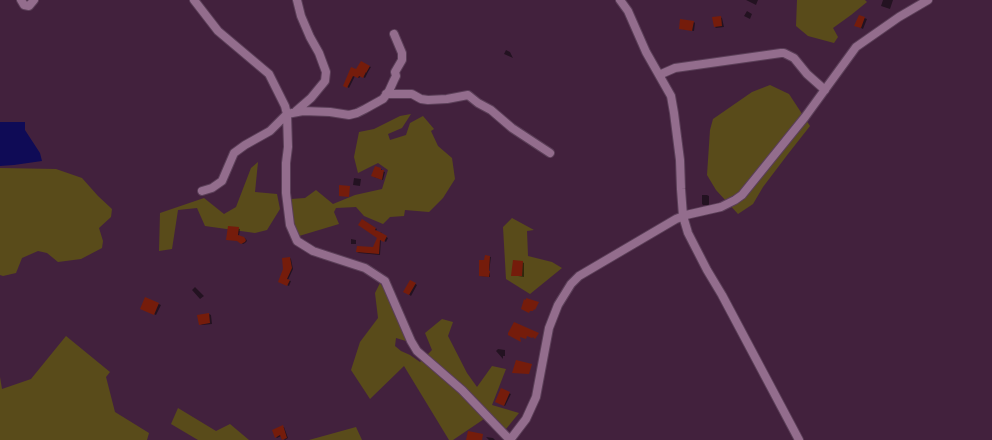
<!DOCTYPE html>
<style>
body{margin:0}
canvas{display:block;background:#42213d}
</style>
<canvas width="992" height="440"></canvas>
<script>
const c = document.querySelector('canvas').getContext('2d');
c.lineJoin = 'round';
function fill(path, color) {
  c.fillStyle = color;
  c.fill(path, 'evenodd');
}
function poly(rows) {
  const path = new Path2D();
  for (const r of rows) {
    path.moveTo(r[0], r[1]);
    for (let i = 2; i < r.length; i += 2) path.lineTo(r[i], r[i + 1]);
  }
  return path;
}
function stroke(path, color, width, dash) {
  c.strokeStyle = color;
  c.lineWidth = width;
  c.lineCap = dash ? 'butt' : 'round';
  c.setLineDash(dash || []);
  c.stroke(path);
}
fill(poly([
 [797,0,865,0,867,2,851,15,833,28,838,37,834,43,808,36,796,26],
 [770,85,789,94,810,126,788,154,763,187,753,204,738,214,716,190,707,175,710,130,713,119,752,92],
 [411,114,402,128,388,134,390,140,406,135,410,123,423,116,434,129,431,131,438,146,452,158,455,179,443,198,429,212,405,210,404,216,390,217,383,224,364,216,356,207,336,208,334,212,339,224,299,236,294,226,291,199,305,198,316,190,333,204,355,195,382,189,388,170,378,163,358,173,354,157,359,132,374,129,400,116],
 [258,162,255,192,277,194,280,209,267,230,255,233,205,226,197,208,178,210,172,249,159,251,160,213,204,198,224,214,236,207,251,168],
 [0,168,56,169,82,178,98,196,112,209,111,217,99,228,103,241,102,248,81,259,58,262,47,253,38,251,22,258,16,273,3,276,0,275],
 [512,218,534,230,527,231,528,256,552,262,562,268,530,294,506,279,503,227],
 [380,283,396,306,406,341,396,338,395,346,401,351,410,355,420,362,432,350,425,333,442,319,453,322,448,336,467,373,477,387,492,366,506,369,492,405,519,413,506,429,484,419,453,440,449,440,404,366,370,399,351,370,360,342,378,318,375,293],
 [66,336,110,372,106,377,115,412,149,433,147,440,0,440,0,377,2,389,31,379],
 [178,408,216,431,230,424,249,440,198,440,171,424],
 [356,427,362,440,309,440]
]), '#594b1a');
fill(poly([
 [0,122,25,122,25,130,40,153,42,161,14,165,0,166]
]), '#0f0b56');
fill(poly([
 [746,0,758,0,756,5],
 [883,0,893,0,890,9,881,6],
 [747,11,752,14,750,19,744,16],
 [859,16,867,19,863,29,857,26],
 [720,17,722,18,724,27,716,28,715,27],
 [694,22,695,23,694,31,682,29],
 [506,50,510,52,513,58,504,54],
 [361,62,371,67,368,72,365,78,361,76,359,78,355,76,349,88,344,85,357,70],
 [375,167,381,169,382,170,382,171,385,172,383,180,374,177],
 [354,178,361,179,360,186,353,185],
 [702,195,707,195,709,196,709,205,703,205,702,204],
 [363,220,377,229,376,231,380,233,381,232,382,234,388,238,386,242,381,239,380,255,359,253,357,252,374,248,378,237],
 [229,227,240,229,239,236,243,237,246,239,247,241,245,243,243,244,239,241],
 [351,239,356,240,356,244,351,244],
 [486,256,491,257,489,272,490,273,490,277,480,276],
 [290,258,291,259,293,269,288,280,291,281,289,286,279,281],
 [522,262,524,263,524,277,512,275],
 [411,281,417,285,411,296,405,292],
 [195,287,204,296,200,299,192,290],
 [145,298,161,305,156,315,143,309],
 [209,314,211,315,212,324,202,325,200,324],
 [498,349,505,350,505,356,503,356,503,359,496,351],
 [501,390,511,394,505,406,496,401],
 [283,427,284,427,288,438,285,440,281,436,277,438,276,437],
 [486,437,493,438,495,440,489,440]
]), '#0007');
fill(poly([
 [859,15,865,17,861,28,854,26],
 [721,16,722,26,714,27,712,17],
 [680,19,694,21,692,31,679,29],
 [361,61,370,66,366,73,366,72,363,78,359,76,358,78,353,76,347,88,343,86,351,67,356,69],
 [375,166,381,168,381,170,384,170,382,180,371,176],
 [339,185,350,186,349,197,339,196],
 [362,219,376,228,375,230,380,232,380,231,380,232,387,236,384,242,380,240,379,254,356,252,357,246,373,247,377,238,358,225],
 [228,226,239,227,238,235,244,237,246,240,245,242,241,244,237,241,226,240],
 [485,255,490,256,489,271,490,271,489,277,479,276,479,260,484,260],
 [290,257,292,268,287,279,290,280,287,286,278,282,283,269,282,258],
 [513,260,523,261,522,276,511,276],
 [410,280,416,283,409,295,403,292],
 [145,297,159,303,154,315,140,309],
 [526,298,539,302,535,310,534,309,533,311,530,311,529,313,521,309,524,299,526,300],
 [209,313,210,323,199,325,197,315],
 [514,322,539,333,535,339,533,337,532,338,527,336,526,339,520,337,521,342,508,335,508,333],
 [516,360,532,364,529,374,512,373],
 [501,388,510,392,504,406,495,402],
 [283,425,287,438,282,440,280,435,275,438,272,430],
 [468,431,483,434,482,440,466,440]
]), '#751c0b');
const minor = poly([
 [21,0,24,5,29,6,34,0],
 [194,0,218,31,269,74,285,106,287,114,288,147,286,163,286,193,290,225,297,241,313,251,325,255,365,268,385,281,411,341,417,351,462,390,510,440],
 [620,0,628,11,646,52,671,96,674,113,680,160,681,189,683,216,688,233,707,270,722,295,799,440],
 [659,75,675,68,781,53,784,53,794,58,807,74,825,90],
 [386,94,412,94,421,99,428,100,447,99,468,95,478,103,491,110,512,128,550,153],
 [296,111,311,98,325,81,326,72,319,53,310,37,301,16,297,0],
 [202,191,212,188,222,181,234,153,245,145,270,131,287,114,303,111,330,112,349,115,357,113,365,109,383,99,389,91,394,80,396,76,395,72,402,60,402,53,394,34],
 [510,440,526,419,536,397,549,328,558,305,571,284,579,276,676,219,686,215,721,207,735,200,742,195,805,117,856,47,899,17,928,0]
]);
stroke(minor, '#5b3f58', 10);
stroke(minor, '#936d8d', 8);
</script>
